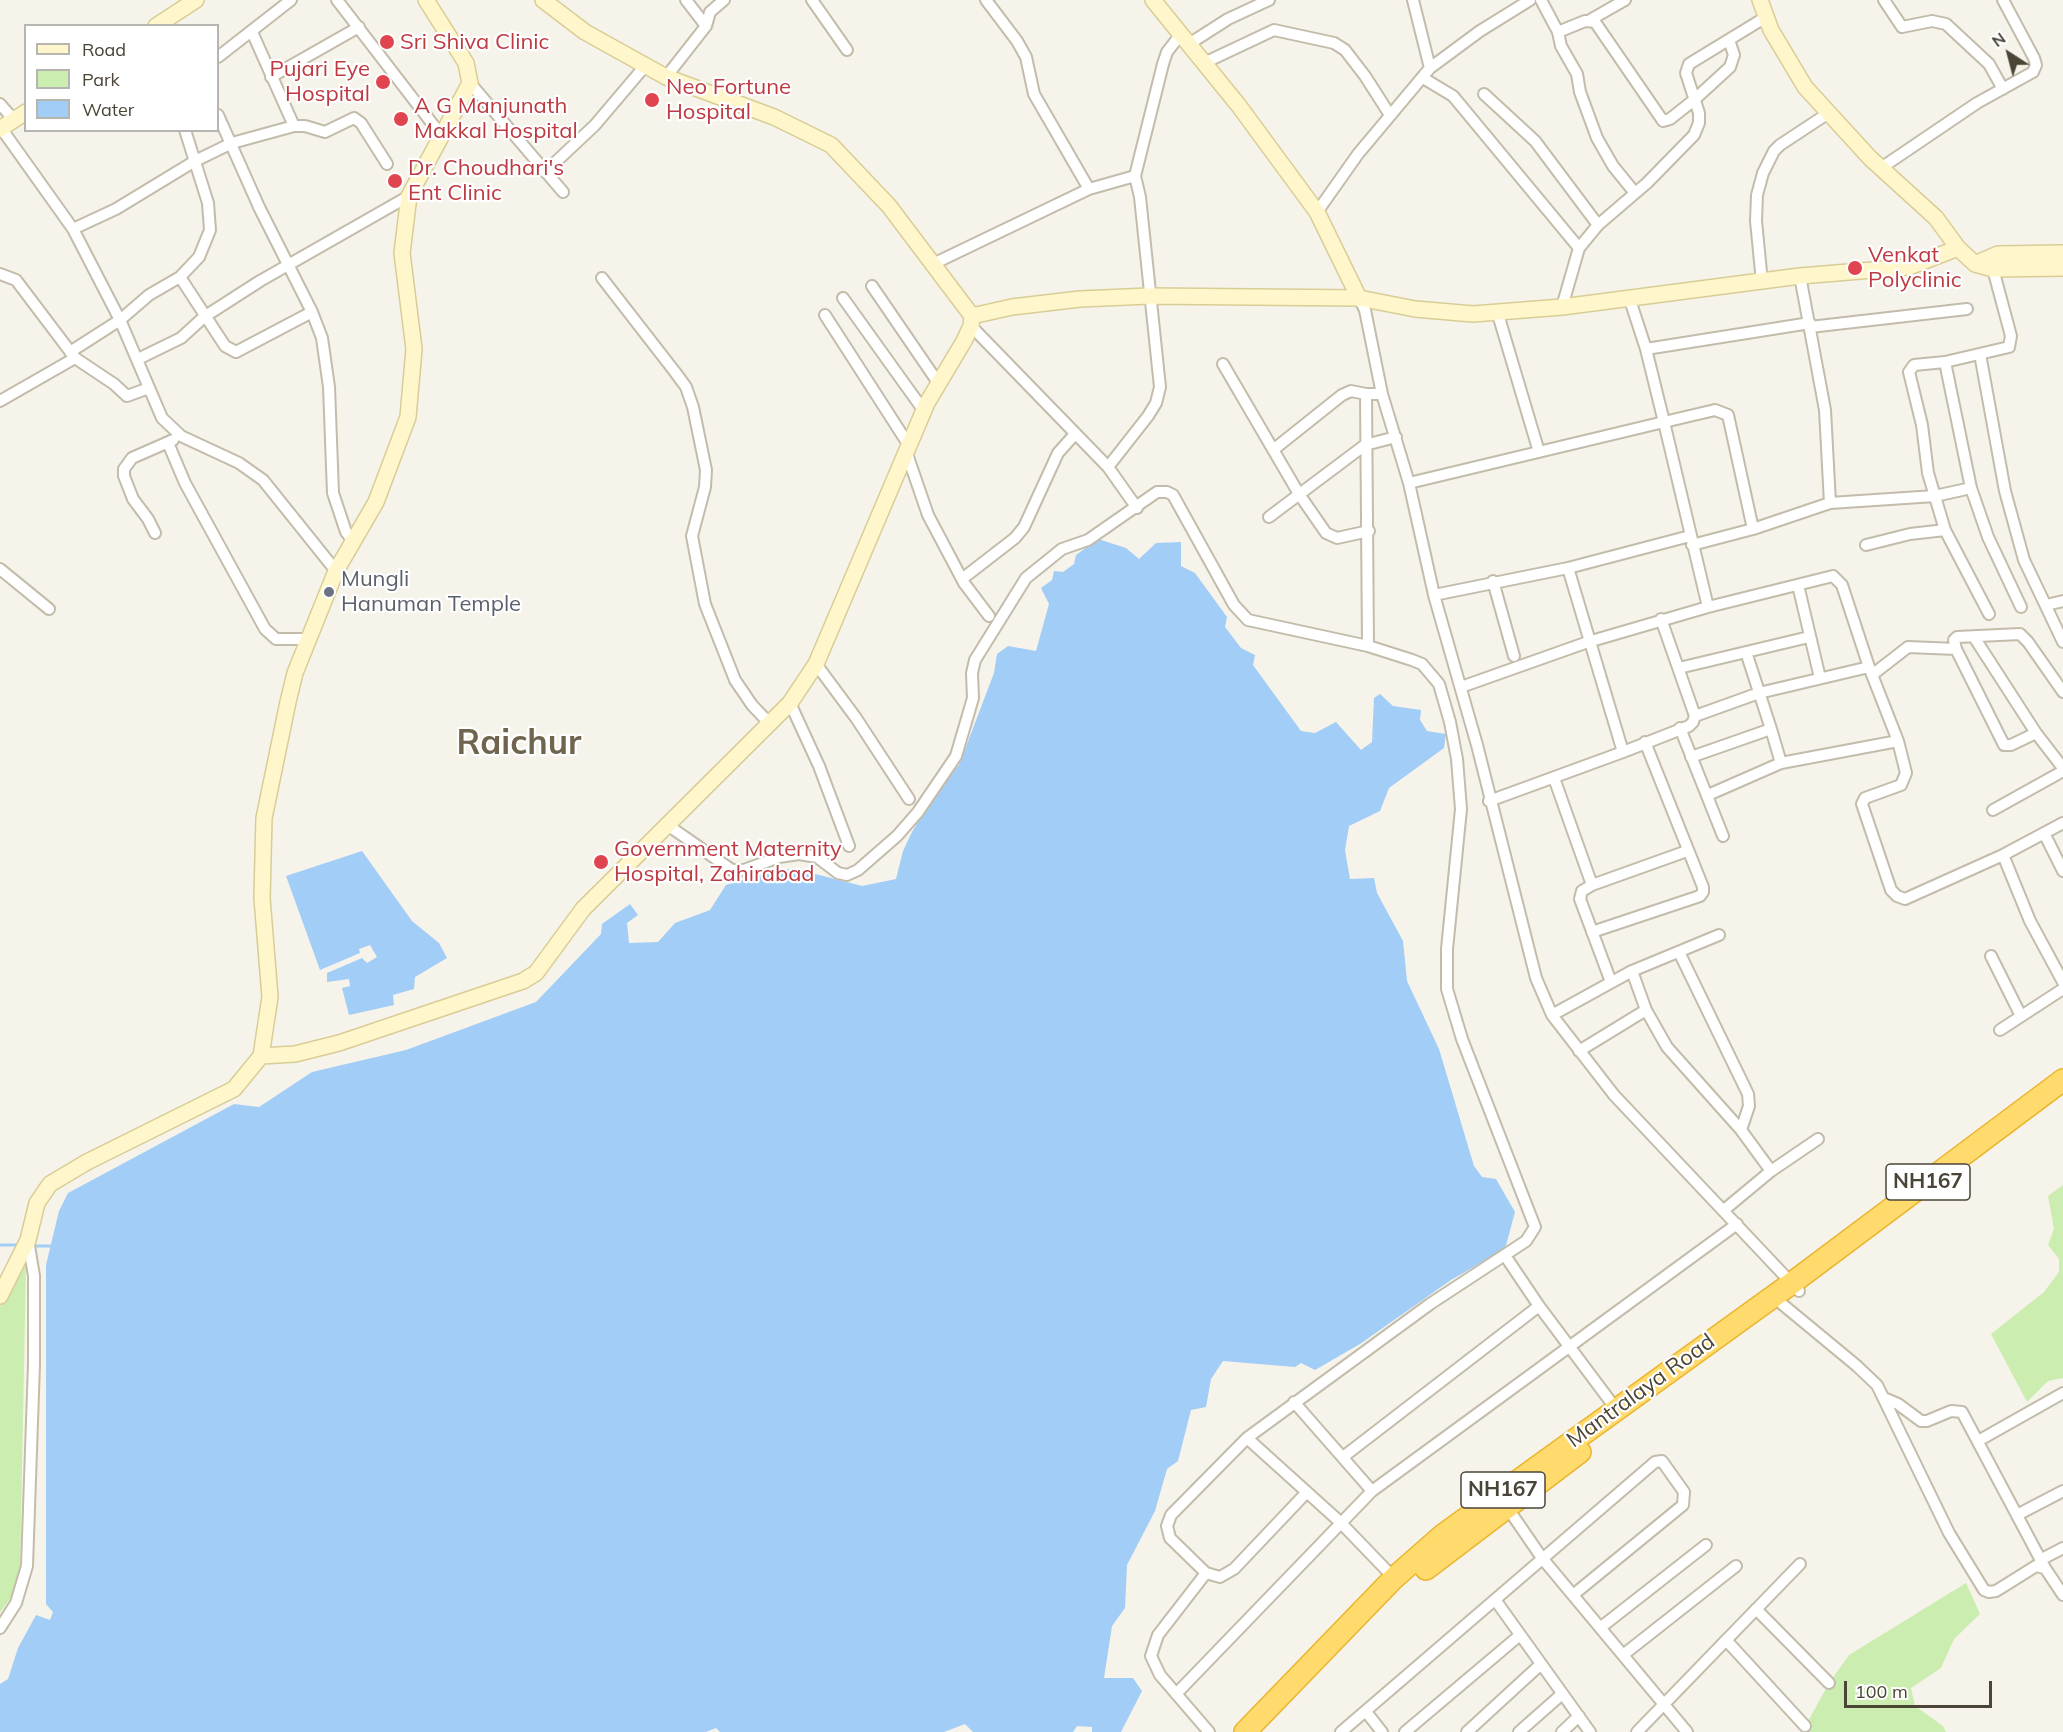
<!DOCTYPE html>
<style>
body{margin:0}
#map{position:relative;width:2063px;height:1732px;overflow:hidden;background:#f6f3ea;font-family:Mulish,sans-serif}
canvas{display:block}
.legend{position:absolute;left:24px;top:24px;width:195px;height:108px;box-sizing:border-box;background:#fff;border:2px solid #b7b5af;margin:0;padding:8px 10px;list-style:none;font-size:18px;color:#4b4537}
.legend li{display:flex;align-items:center;gap:12px;height:30px}
.legend b{width:30px;border:2px solid #b7b5af}
.north{position:absolute;left:1979px;top:24px;width:60px;height:60px;-webkit-text-stroke:4px #fff;paint-order:stroke;rotate:324deg;font-size:16px;font-weight:700;line-height:24px;text-align:center;color:#4b4537}
.north::after{content:'';display:block;margin:auto;width:21px;height:27px;background:#4b4537;clip-path:polygon(50% 0,100% 100%,50% 72%,0 100%)}
.scale{position:absolute;left:1844px;top:1681px;width:148px;height:27px;box-sizing:border-box;border:3px solid #4b4537;border-top:0;padding-left:8px;font-size:18px;line-height:21px;white-space:nowrap;color:#4b4537;-webkit-text-stroke:4px #fff;paint-order:stroke}
</style>
<div id="map">
<canvas width="2063" height="1732"></canvas>
<ul class="legend">
<li><b style="height:8px;background:#fff7cb"></b>Road</li>
<li><b style="height:16px;background:#ccedb0"></b>Park</li>
<li><b style="height:16px;background:#a2cdf6"></b>Water</li>
</ul>
<div class="north">N</div>
<div class="scale">100 m</div>
</div>
<script>
const c = document.querySelector('canvas').getContext('2d');
c.lineJoin = 'round';
function fill(path, color) {
  c.fillStyle = color;
  c.fill(path, 'evenodd');
}
function poly(rows) {
  const path = new Path2D();
  for (const r of rows) {
    path.moveTo(r[0], r[1]);
    for (let i = 2; i < r.length; i += 2) path.lineTo(r[i], r[i + 1]);
  }
  return path;
}
function stroke(path, color, width, dash) {
  c.strokeStyle = color;
  c.lineWidth = width;
  c.lineCap = dash ? 'butt' : 'round';
  c.setLineDash(dash || []);
  c.stroke(path);
}
function drawText(font, color, halo, rows, align = 'center') {
  c.font = font + ' Mulish,sans-serif';
  c.lineWidth = 4.5;
  c.setLineDash([]);
  c.textBaseline = 'middle';
  c.strokeStyle = halo;
  c.fillStyle = color;
  for (const [text, x, y, turn = 0] of rows) {
    c.save();
    c.translate(x, y);
    c.rotate((+turn || 0) * Math.PI / 180);
    c.textAlign = isNaN(turn) ? turn : align;
    if (halo) c.strokeText(text, 0, 0);
    c.fillText(text, 0, 0);
    c.restore();
  }
}
fill(poly([
 [2063,1185,2063,1378,2048,1381,2027,1402,1991,1334,2044,1292,2059,1272,2059,1259,2048,1245,2054,1229,2048,1196],
 [26,1267,20,1573,13,1594,0,1613,0,1307,17,1270],
 [1966,1583,1980,1614,1954,1639,1941,1668,1911,1688,1915,1706,1943,1726,1946,1732,1802,1732,1829,1683,1849,1655]
]), '#ccedb0');
fill(poly([
 [1098,539,1126,548,1139,559,1156,543,1181,542,1181,566,1195,573,1227,617,1225,627,1241,648,1255,655,1253,665,1301,731,1315,733,1336,722,1361,750,1372,742,1374,698,1380,694,1393,706,1421,710,1420,720,1427,731,1446,734,1444,748,1389,788,1380,811,1349,826,1345,850,1350,879,1374,878,1377,893,1403,941,1407,981,1439,1049,1474,1166,1482,1177,1496,1179,1515,1212,1505,1249,1451,1280,1360,1344,1315,1370,1301,1363,1295,1367,1223,1361,1211,1379,1206,1407,1191,1410,1178,1461,1167,1469,1155,1511,1127,1565,1125,1608,1112,1626,1104,1678,1133,1678,1142,1691,1121,1732,1092,1732,1092,1727,1077,1726,1073,1732,973,1732,965,1724,944,1732,720,1732,716,1728,706,1732,0,1732,0,1684,8,1679,18,1648,36,1615,50,1620,53,1612,46,1604,46,1265,59,1211,68,1193,234,1104,259,1107,312,1072,406,1050,536,1002,601,934,602,924,630,904,638,915,627,923,629,943,658,942,675,923,710,910,726,885,759,875,782,869,800,870,862,886,896,879,903,851,912,832,942,782,959,765,994,673,997,654,1008,646,1036,651,1049,604,1041,588,1052,580,1054,571,1063,572,1074,564,1076,555],
 [362,851,412,921,439,943,447,958,415,977,414,989,393,995,394,1005,349,1015,342,988,350,986,349,979,327,982,327,973,362,958,367,963,377,957,370,945,359,949,360,953,320,970,286,876]
]), '#a2cdf6');
stroke(poly([
 [0,1245,19,1245],
 [32,1246,52,1246]
]), '#a2cdf6', 3);
const street = poly([
 [337,0,441,135],
 [686,0,706,26],
 [812,0,847,50],
 [986,0,1017,41,1026,57,1034,94,1089,189],
 [1413,0,1430,68],
 [1541,0,1558,32,1585,21,1595,22,1663,121,1670,119,1694,100,1730,67,1734,55,1729,40],
 [1884,0,1902,27,1932,21,1946,24,1989,64,2003,89],
 [1590,20,1625,0],
 [252,32,294,126],
 [1558,32,1561,46,1577,74,1580,92,1597,138,1613,166,1635,193],
 [1189,44,1228,19,1269,0],
 [218,57,291,0],
 [1204,63,1274,30,1334,43,1345,50,1365,76,1390,115],
 [271,77,359,27],
 [666,77,706,26,710,12,724,0],
 [1423,78,1453,96,1579,248],
 [470,83,563,192],
 [1484,94,1535,141,1598,225],
 [0,104,14,120],
 [218,115,259,207,312,312,322,338,329,387,333,493,346,532,353,541],
 [1,128,73,229,120,320,162,418,181,436,239,463,263,480,336,571],
 [1881,168,1977,103,2033,72,2036,65,2034,58,2003,0],
 [545,172,595,125,645,66],
 [1317,212,1358,154,1430,68,1480,31,1530,0],
 [73,229,116,209,195,161,232,143,294,126,305,126,325,132,354,118,361,123,387,164],
 [933,264,1089,189,1135,176],
 [1993,269,2011,336,2009,347,1945,362,1971,488,1988,537,2021,607],
 [0,274,16,280,75,358,114,384,127,396,149,388],
 [180,277,225,346,236,352,312,312],
 [602,278,675,372,686,387,693,407,706,470,705,487,692,536,705,604,735,680,752,705,770,724],
 [1762,282,1756,221,1757,195,1763,173,1774,151,1780,145,1827,114],
 [872,286,939,384],
 [843,298,924,411],
 [1359,298,1365,310,1382,394,1409,483,1434,595,1477,745,1536,978,1552,1015,1614,1095,1799,1291],
 [1562,307,1579,248,1598,225,1647,183,1694,135,1699,123,1699,113,1686,73,1689,64,1766,17],
 [1497,311,1539,452],
 [825,315,910,447],
 [971,326,1108,467,1137,508],
 [1810,327,1967,309],
 [1646,349,1810,323],
 [70,352,120,320,149,295,180,277,199,257,210,230,208,203,185,130],
 [1980,354,2005,491,2024,560,2063,642],
 [138,359,181,338,204,317,260,281,409,196],
 [1945,362,1914,365,1909,372,1922,425,1928,473,1945,530,1989,614],
 [1223,364,1299,494,1326,533,1337,538,1369,531],
 [0,401,75,358],
 [168,443,185,483,265,629,276,639,309,639],
 [1273,450,1342,395,1351,391,1366,394],
 [907,454,928,515,964,583,989,616],
 [1108,467,1148,416,1156,403,1160,387,1140,197,1135,176,1163,64,1167,52,1181,34],
 [1409,483,1664,422,1646,349,1629,297],
 [1830,503,1935,496,1971,488],
 [1269,517,1365,445,1396,437],
 [155,533,148,519,133,499,124,476,124,469,132,458,173,440],
 [1692,545,1753,529,1830,503,1825,410,1800,276],
 [1866,545,1910,534,1945,530],
 [0,569,49,609],
 [962,579,1015,538,1024,527,1058,453,1075,434],
 [1493,581,1514,656],
 [1798,585,1820,678],
 [1434,595,1568,568],
 [2046,605,2063,601],
 [1708,607,1833,576,1842,585,1869,667],
 [1974,637,2036,733,2011,745,2004,745,1956,649,1954,640,1957,637,2020,634,2028,642,2063,692],
 [1368,646,1366,394,1382,394],
 [816,664,856,718,909,799],
 [1679,668,1809,637],
 [1872,675,1908,647,1956,649],
 [1461,687,1588,642,1708,607,1664,422,1715,410,1728,415,1753,529],
 [790,703,819,766,849,846],
 [1695,716,1759,693,1869,667,1898,741,1906,773,1901,785,1865,798,1862,804,1891,890,1897,896,1905,899,2003,855,2063,823],
 [1680,728,1723,836],
 [1771,729,1781,763],
 [2036,733,2063,768],
 [1623,752,1568,568,1690,536],
 [1691,757,1771,729,1746,652],
 [1554,778,1592,885],
 [1708,795,1781,763,1898,741],
 [1489,801,1623,752,1689,726,1693,722,1695,716,1661,619],
 [1993,810,2063,771],
 [666,824,732,870,744,870,779,857,799,854,817,857,838,873,847,875,858,870,897,836,918,812,956,756,973,698,972,673,975,660,1026,578,1062,549,1088,540,1157,492,1167,492,1173,495,1234,605,1248,620,1368,646,1412,660,1422,664,1439,684,1450,722,1457,759,1461,809,1447,949,1447,989,1462,1039,1535,1227,1526,1241,1430,1304,1247,1438,1171,1515,1167,1526,1170,1538,1206,1573,1158,1635,1151,1656,1160,1675,1209,1732],
 [2044,833,2063,871],
 [2003,855,2030,921,2063,982],
 [1592,932,1700,896,1703,892,1703,887,1645,742],
 [1679,952,1748,1094,1749,1106,1741,1130],
 [1991,956,2021,1016],
 [1632,971,1646,1010,1667,1047,1741,1130,1771,1171],
 [1611,982,1580,899,1582,891,1592,885,1687,851],
 [1552,1015,1632,971,1719,935],
 [2000,1030,2063,989],
 [1579,1051,1646,1010],
 [1724,1210,1771,1171,1818,1139],
 [1506,1257,1539,1306,1616,1409],
 [1782,1304,1857,1366,1877,1385,1949,1533,1984,1590,1989,1592,1996,1591,2036,1566,2045,1568,2063,1595],
 [1884,1398,1898,1404,1921,1421,1927,1421,1951,1411,1962,1412,2045,1568],
 [1294,1402,1372,1491],
 [1247,1438,1340,1522,1394,1578],
 [1978,1441,2063,1393],
 [1343,1457,1539,1306],
 [1507,1507,1542,1558,1687,1732],
 [2017,1515,2063,1491],
 [2040,1560,2063,1548],
 [1206,1573,1220,1577,1234,1569,1307,1492],
 [1496,1601,1590,1732],
 [1756,1609,1829,1683],
 [0,1628,16,1603,27,1566,34,1364,34,1276,28,1240],
 [1600,1628,1706,1545],
 [1726,1640,1805,1726],
 [1623,1655,1736,1566],
 [1176,1694,1372,1491,1737,1224],
 [1367,1713,1382,1732],
 [1341,1732,1655,1462,1662,1461,1684,1492,1683,1505,1573,1595],
 [1405,1732,1520,1635],
 [1467,1732,1541,1664],
 [1519,1732,1562,1694],
 [1562,1732,1579,1716],
 [1637,1732,1800,1564]
]);
const secondary = poly([
 [543,0,585,32,666,77,774,117,831,145,889,206,972,316,1012,307,1080,299,1149,296,1359,298,1415,309,1473,314,1562,307,1800,276,1909,267,1958,248],
 [1153,0,1239,106,1317,212,1359,298],
 [1760,0,1771,30,1805,87,1870,158,1936,218,1958,248,1975,264,1993,269,2063,268],
 [156,26,196,0],
 [0,129,26,112],
 [1975,264,1998,254,2063,253],
 [261,1056,295,1054,339,1043,523,981,536,973,583,909,790,703,816,664,927,403,964,341,971,326,972,316],
 [0,1296,28,1240,37,1203,50,1184,87,1162,234,1089,261,1056,270,997,262,898,264,818,288,702,295,673,336,571,376,502,408,417,414,349,402,253,409,196,470,83,466,63,426,0]
]);
const highway = poly([
 [1426,1569,1580,1452],
 [1245,1732,1394,1578,1443,1535,1792,1283,2063,1080]
]);
stroke(street, '#c3bcab', 14);
stroke(secondary, '#d9cd96', 18);
stroke(highway, '#eab52f', 24);
stroke(street, '#fff', 10);
stroke(secondary, '#fff7cb', 15);
stroke(highway, '#ffda6c', 21);
for (const [x, y, r, color] of [
 [387,42,8,"#e0444e"],
 [383,82,8,"#e0444e"],
 [652,100,8,"#e0444e"],
 [401,119,8,"#e0444e"],
 [395,181,8,"#e0444e"],
 [1855,268,8,"#e0444e"],
 [329,592,6,"#6b7280"],
 [601,862,8,"#e0444e"]
]) {
  const dot = new Path2D();
  dot.arc(x, y, r, 0, 2 * Math.PI);
  c.fillStyle = color;
  c.fill(dot);
  stroke(dot, '#fff', 2);
}
for (const [x, y, w] of [
 [1928,1182,84],
 [1503,1490,84]
]) {
  const box = new Path2D();
  box.roundRect(x - w / 2, y - 18, w, 36, 4.5);
  c.fillStyle = '#fff';
  c.fill(box);
  stroke(box, '#4b4537', 1.5);
}
drawText('bold 21px', '#4b4537', null, [
 ["NH167",1928,1182],
 ["NH167",1503,1490]
]);
drawText('22px', '#be3a42', '#fff', [
 ["Sri Shiva Clinic",400,42],
 ["Pujari Eye",370,69,"right"],
 ["Hospital",370,94,"right"],
 ["Neo Fortune",666,87],
 ["Hospital",666,112],
 ["A G Manjunath",414,106],
 ["Makkal Hospital",414,131],
 ["Dr. Choudhari's",408,168],
 ["Ent Clinic",408,193],
 ["Venkat",1868,255],
 ["Polyclinic",1868,280],
 ["Government Maternity",614,849],
 ["Hospital, Zahirabad",614,874]
], 'left');
drawText('22px', '#5b616d', '#fff', [
 ["Mungli",341,579],
 ["Hanuman Temple",341,604]
], 'left');
drawText('22px', '#4b4537', '#fff', [
 ["Mantralaya Road",1641,1391,-36]
]);
drawText('bold 34px', '#6f644d', '#fff', [
 ["Raichur",519,744]
]);
</script>
